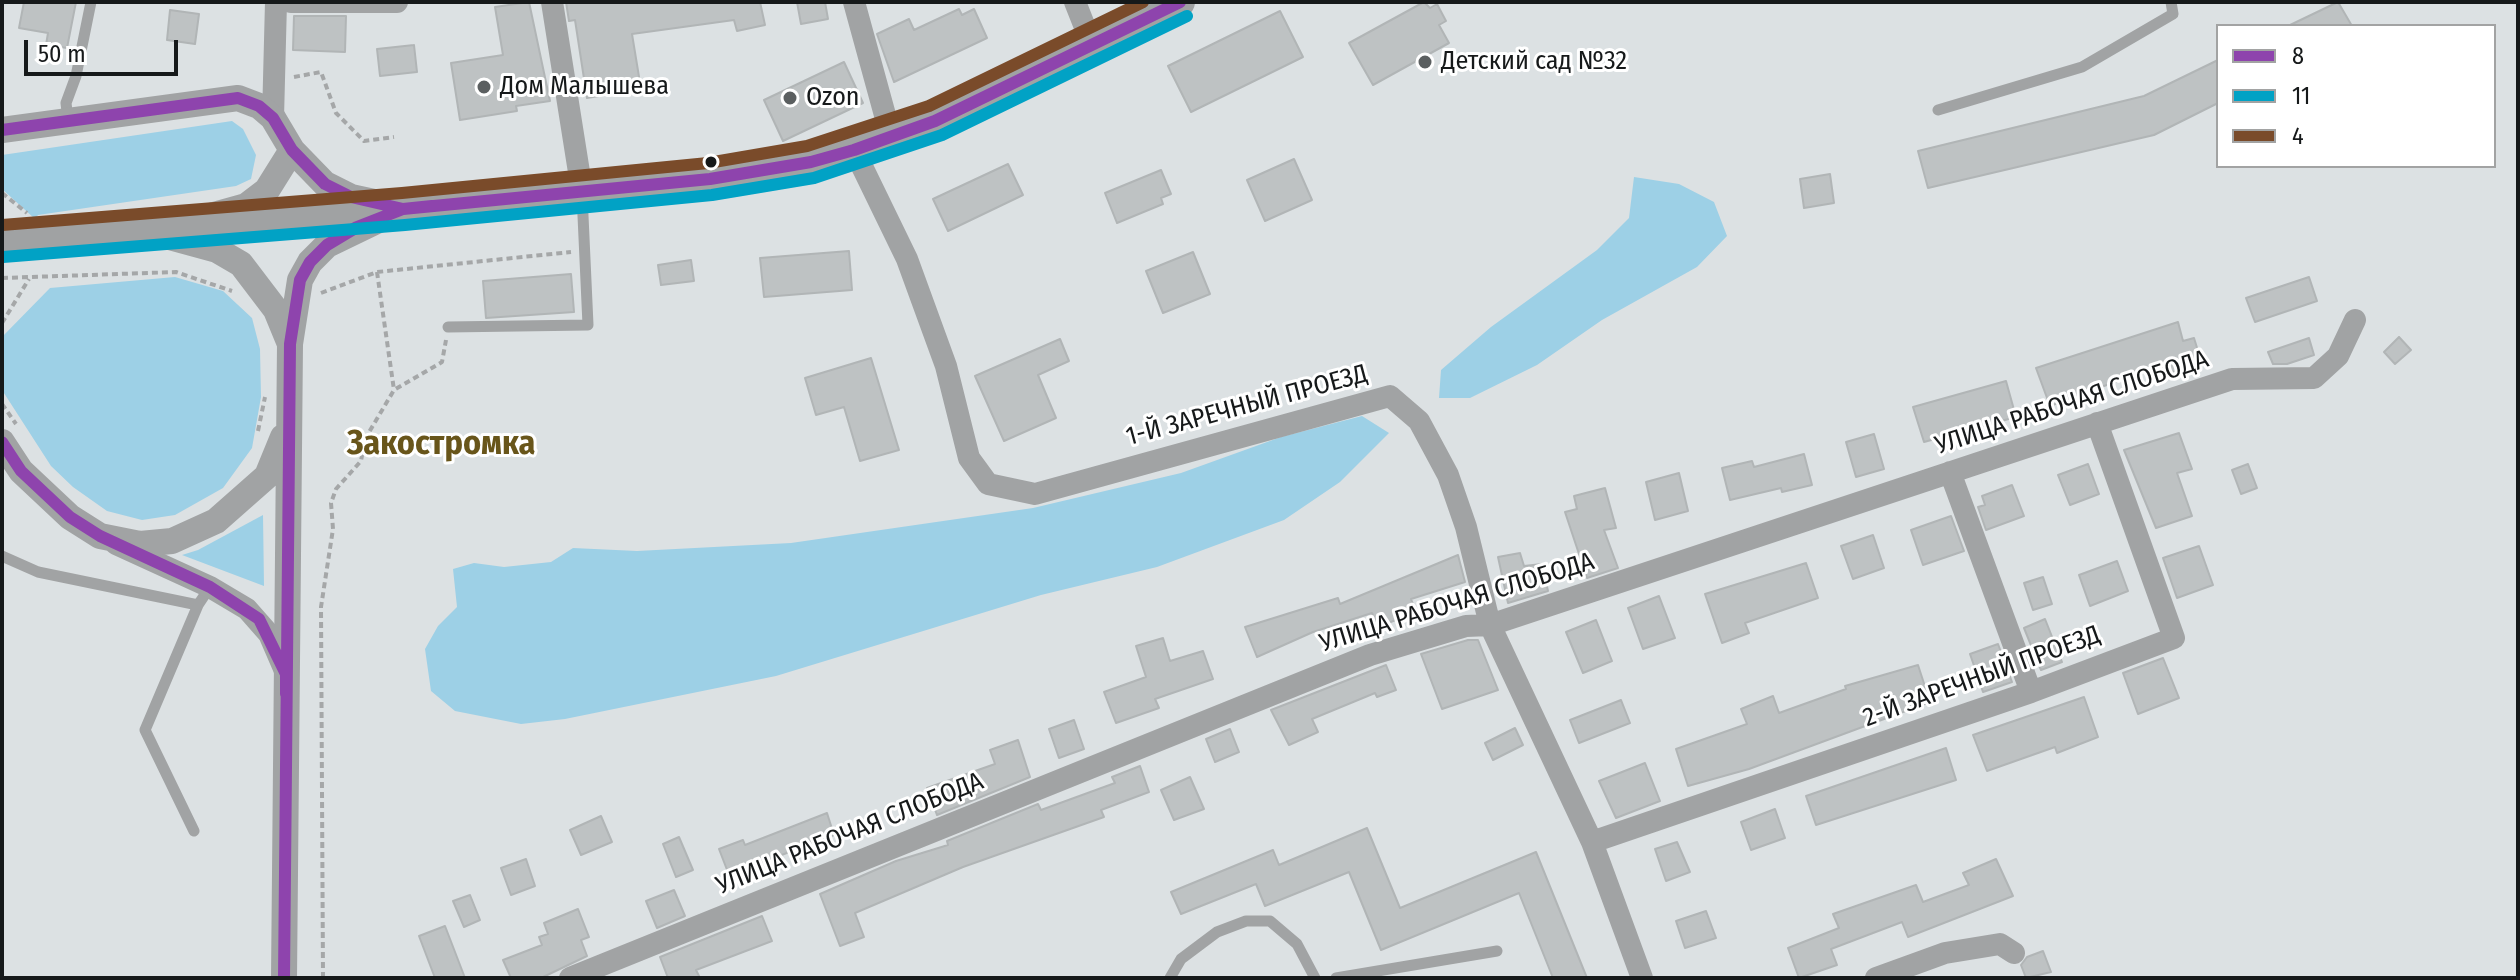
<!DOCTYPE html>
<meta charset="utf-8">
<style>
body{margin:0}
#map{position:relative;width:2520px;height:980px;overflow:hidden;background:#dce1e3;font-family:"Fira Sans Condensed",sans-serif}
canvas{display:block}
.frame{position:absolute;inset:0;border:4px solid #16191a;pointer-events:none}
.legend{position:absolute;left:2216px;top:24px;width:280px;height:144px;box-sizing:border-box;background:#fff;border:2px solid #a2a3a3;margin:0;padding:10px 14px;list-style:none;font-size:24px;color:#16191a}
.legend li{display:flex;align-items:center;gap:16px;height:40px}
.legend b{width:40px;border:2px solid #a2a3a3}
.scale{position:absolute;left:24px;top:40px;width:154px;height:36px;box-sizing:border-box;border:4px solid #16191a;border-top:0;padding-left:10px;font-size:24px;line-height:28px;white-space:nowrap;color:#16191a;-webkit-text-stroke:6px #fff;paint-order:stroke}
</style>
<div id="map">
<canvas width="2520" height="980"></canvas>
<div class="frame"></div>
<ul class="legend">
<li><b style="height:10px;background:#8e44ad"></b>8</li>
<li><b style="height:10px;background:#01a2c5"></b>11</li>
<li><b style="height:10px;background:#7a4b2a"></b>4</li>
</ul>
<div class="scale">50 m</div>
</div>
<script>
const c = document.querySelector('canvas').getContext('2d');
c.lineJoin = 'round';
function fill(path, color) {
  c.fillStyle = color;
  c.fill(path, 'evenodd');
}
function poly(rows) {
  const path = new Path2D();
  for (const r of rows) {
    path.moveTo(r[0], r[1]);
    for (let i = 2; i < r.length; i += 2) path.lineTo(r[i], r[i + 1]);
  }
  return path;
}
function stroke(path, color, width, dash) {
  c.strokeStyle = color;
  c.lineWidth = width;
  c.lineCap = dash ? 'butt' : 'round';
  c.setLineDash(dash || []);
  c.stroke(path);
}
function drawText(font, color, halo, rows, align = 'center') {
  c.font = font + ' "Fira Sans Condensed",sans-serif';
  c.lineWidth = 6;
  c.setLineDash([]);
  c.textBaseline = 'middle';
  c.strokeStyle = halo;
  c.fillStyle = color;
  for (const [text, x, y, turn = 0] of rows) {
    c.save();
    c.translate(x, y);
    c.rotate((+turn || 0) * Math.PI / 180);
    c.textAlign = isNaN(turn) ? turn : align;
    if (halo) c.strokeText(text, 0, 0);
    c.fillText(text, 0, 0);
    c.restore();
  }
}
fill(poly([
 [232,121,243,129,256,155,251,179,236,186,38,215,35,219,2,189,2,155],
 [1634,177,1679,184,1714,202,1727,236,1697,267,1602,320,1537,365,1470,398,1439,398,1441,370,1491,327,1597,250,1629,218],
 [175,277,223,291,252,318,260,349,261,397,252,448,223,488,175,515,142,520,107,511,73,487,51,466,2,390,2,337,50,288],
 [1362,416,1389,433,1340,482,1284,520,1157,567,1041,595,776,676,565,719,521,724,455,711,431,691,425,649,438,626,457,607,453,569,474,563,504,567,551,562,573,548,637,551,791,543,1033,508,1181,473,1281,437],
 [263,515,264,586,182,555,198,550]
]), '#9dd0e6');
const building = poly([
 [24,2,76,2,67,48,46,45,48,33,19,28,24,2],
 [529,2,550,101,516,106,517,111,460,120,451,63,503,55,495,7,529,2],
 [566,2,760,2,765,25,737,31,734,20,632,34,641,89,587,98,575,20,569,21,566,2],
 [797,2,825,2,828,19,801,24,797,2],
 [1424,2,1430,8,1437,4,1446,21,1439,25,1449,43,1373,85,1349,43,1424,2],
 [2338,2,2352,26,2288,26,2338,2],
 [959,9,962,15,974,9,987,38,894,82,877,34,909,19,914,30,959,9],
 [170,10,199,14,195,44,167,40,170,10],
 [1280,11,1303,57,1191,112,1168,66,1280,11],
 [294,16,346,16,345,52,293,50,294,16],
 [414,45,417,72,380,76,377,49,414,45],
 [2218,60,2218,103,2154,135,1928,188,1918,151,2144,96,2218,60],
 [844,62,863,103,783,141,764,100,844,62],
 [1294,159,1312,200,1265,221,1247,180,1294,159],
 [1008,164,1023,195,948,231,933,199,1008,164],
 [1161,170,1171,194,1161,198,1163,204,1117,223,1105,193,1161,170],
 [1830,174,1834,203,1804,208,1800,179,1830,174],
 [849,251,852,290,764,297,760,258,849,251],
 [1193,252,1210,294,1163,313,1146,271,1193,252],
 [691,260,694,281,661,285,658,265,691,260],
 [571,274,574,312,486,318,483,281,571,274],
 [2309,277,2317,301,2255,322,2246,298,2309,277],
 [2178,322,2183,341,2194,338,2202,364,2161,375,2158,366,2050,406,2036,368,2178,322],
 [2399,337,2411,350,2395,364,2384,352,2399,337],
 [2309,338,2314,355,2287,364,2273,364,2268,352,2309,338],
 [1060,339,1069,361,1038,375,1056,418,1004,441,975,376,1060,339],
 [871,358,899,450,860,461,844,407,816,415,805,378,871,358],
 [2006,381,2016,417,1924,442,1913,407,2006,381],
 [2179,433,2192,469,2177,473,2192,516,2156,528,2124,450,2179,433],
 [1874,434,1884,469,1856,477,1846,442,1874,434],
 [1804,454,1812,485,1782,492,1781,488,1730,500,1722,468,1752,461,1754,467,1804,454],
 [2088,464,2099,494,2070,505,2058,475,2088,464],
 [2248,464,2257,488,2241,494,2232,470,2248,464],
 [1679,473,1688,511,1655,520,1646,482,1679,473],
 [2012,485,2024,516,1986,530,1978,507,1985,505,1982,496,2012,485],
 [1605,488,1616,528,1604,530,1618,568,1587,578,1565,512,1577,509,1574,496,1605,488],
 [1951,516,1964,551,1923,565,1911,530,1951,516],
 [1873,535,1884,568,1853,579,1841,546,1873,535],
 [2199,546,2213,585,2177,598,2163,558,2199,546],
 [1520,553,1524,566,1542,564,1548,591,1508,603,1498,557,1520,553],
 [1458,555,1465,582,1411,599,1416,612,1378,627,1372,613,1313,632,1257,657,1245,627,1338,598,1340,604,1458,555],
 [2117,561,2128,591,2090,606,2079,575,2117,561],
 [1806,563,1818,598,1745,623,1749,633,1722,643,1705,594,1806,563],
 [2043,577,2052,604,2033,610,2024,583,2043,577],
 [1659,596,1675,638,1643,649,1628,608,1659,596],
 [2045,619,2062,662,2041,670,2024,628,2045,619],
 [1596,620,1612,661,1583,673,1566,632,1596,620],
 [1163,638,1170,661,1203,651,1213,679,1155,699,1159,708,1116,723,1104,692,1146,677,1136,646,1163,638],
 [1468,640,1478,640,1498,690,1442,709,1421,654,1468,640],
 [1998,644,2012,682,1983,692,1970,654,1998,644],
 [2163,658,2179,698,2138,714,2123,673,2163,658],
 [1386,665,1396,690,1377,697,1375,693,1312,719,1318,732,1289,745,1271,710,1386,665],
 [1918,665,1930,702,1749,769,1688,786,1676,749,1747,724,1741,709,1773,696,1779,713,1846,689,1845,686,1918,665],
 [2084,697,2098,737,2057,753,2055,747,1987,771,1973,735,2084,697],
 [1621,700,1630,723,1579,743,1570,720,1621,700],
 [1074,720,1084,749,1059,758,1049,729,1074,720],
 [1515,728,1523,745,1493,760,1485,743,1515,728],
 [1230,729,1239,752,1215,762,1206,739,1230,729],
 [1018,740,1030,777,937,815,927,788,995,764,990,750,1018,740],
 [1946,748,1956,780,1816,825,1806,796,1946,748],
 [1645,763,1660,801,1616,818,1599,781,1645,763],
 [1140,766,1149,792,1101,810,1104,817,963,867,855,913,864,937,840,946,820,894,896,861,948,845,947,841,1038,804,1041,810,1115,783,1112,777,1140,766],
 [1190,777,1204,809,1174,820,1161,790,1190,777],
 [1775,809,1785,838,1751,850,1741,822,1775,809],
 [827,813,834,835,729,875,719,849,743,840,745,845,827,813],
 [601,816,612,842,581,855,570,830,601,816],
 [1367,828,1400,908,1536,852,1587,978,1553,978,1519,893,1381,950,1349,872,1265,906,1256,884,1181,914,1171,892,1273,850,1279,865,1367,828],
 [679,837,693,870,676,877,663,844,679,837],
 [1677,842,1690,872,1666,881,1655,849,1677,842],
 [526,859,535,886,511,895,501,868,526,859],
 [1996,859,2013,896,1908,937,1902,922,1831,949,1837,965,1799,978,1788,948,1839,928,1833,914,1916,885,1923,902,1969,885,1963,873,1996,859],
 [674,890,685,916,657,928,646,901,674,890],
 [470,895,480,920,464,927,453,901,470,895],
 [578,909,589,937,581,940,587,956,541,978,511,978,503,960,542,945,539,937,548,934,544,923,578,909],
 [1706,911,1716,938,1685,948,1676,921,1706,911],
 [762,916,772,941,696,970,700,978,668,978,660,957,762,916],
 [445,926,465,978,435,978,419,936,445,926],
 [2043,951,2051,972,2026,978,2021,965,2027,957,2043,951]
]);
fill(building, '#bec2c3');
stroke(building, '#b1b5b6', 2);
stroke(poly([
 [294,77,321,72,336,113,364,141,394,137],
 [2,193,27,213],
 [377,272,394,390],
 [2,278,176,272,232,291],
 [321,293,377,272,571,252],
 [2,323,29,279],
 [2,404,16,424],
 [258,431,265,397],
 [323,978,321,607,333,529,331,503,336,489,361,461,365,439,394,390,442,362,446,340]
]), '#a5a7a8', 4, [6, 4]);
stroke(poly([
 [1938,110,2082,67,2173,14,2171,2],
 [68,120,66,103,76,76,91,2],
 [448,327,588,325,582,194],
 [2,556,38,572,198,605],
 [194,831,145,730,198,605,210,587],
 [1170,978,1181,959,1217,932,1246,921,1270,921,1297,944,1315,978],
 [1336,978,1497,951]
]), '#a1a3a4', 11);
stroke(poly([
 [291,2,397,2],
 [552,2,582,191],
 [854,2,891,137],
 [1075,2,1092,45],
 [273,118,276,2],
 [854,150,907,259,946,366,969,458,988,484,1035,494,1390,396,1419,421,1448,475,1466,527,1490,625,1592,842,1642,978],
 [1950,472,2031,692],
 [116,544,210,587,247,609,269,634,285,671],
 [1592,842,2031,692,2174,638,2097,423],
 [570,978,1370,655,1466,626,1490,625,2232,379,2314,378,2338,356,2355,320],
 [1876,978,1945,953,2000,944,2014,953]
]), '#a1a3a4', 22);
stroke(poly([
 [2,130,238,98,259,106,273,118,292,150,325,184,351,197,388,205],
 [210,216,246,206,267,190,292,150],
 [151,232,217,250,241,264,276,310,290,344],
 [2,442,21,471,70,517,100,536,140,544,172,541,216,521,267,476,283,437],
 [284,978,290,344,300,280,310,262,327,245,389,215]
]), '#a1a3a4', 26);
stroke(poly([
 [2,241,403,209,710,179,811,162,935,121,1180,2]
]), '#a0a2a3', 30);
stroke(poly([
 [2,130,238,98,259,106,273,118,292,150,325,184,351,197,403,209,432,206],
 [2,442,21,471,70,517,100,536,210,587,259,619,286,674,286,694],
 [284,978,290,344,300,280,310,262,327,245,357,227,403,209,710,179,811,162,854,150,935,121,1180,2]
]), '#8e44ad', 12);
stroke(poly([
 [3,257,405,225,712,195,814,178,942,135,1187,16]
]), '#01a2c5', 12);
stroke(poly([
 [2,225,402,193,708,163,807,146,929,106,1143,2]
]), '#7a4b2a', 12);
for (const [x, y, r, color] of [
 [1425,62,8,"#5b5f60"],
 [484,87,8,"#5b5f60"],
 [790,98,8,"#5b5f60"],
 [711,162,7,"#16191a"]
]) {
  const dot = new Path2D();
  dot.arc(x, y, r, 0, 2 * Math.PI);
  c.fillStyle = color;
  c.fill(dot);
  stroke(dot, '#fff', 3);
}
drawText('26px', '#16191a', '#fff', [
 ["Детский сад №32",1441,62],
 ["Дом Малышева",500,87],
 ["Ozon",806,98]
], 'left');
drawText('26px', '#16191a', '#fff', [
 ["УЛИЦА РАБОЧАЯ СЛОБОДА",2072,403,-18],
 ["1-Й ЗАРЕЧНЫЙ ПРОЕЗД",1247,406,-15],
 ["УЛИЦА РАБОЧАЯ СЛОБОДА",1457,603,-17],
 ["2-Й ЗАРЕЧНЫЙ ПРОЕЗД",1982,677,-20],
 ["УЛИЦА РАБОЧАЯ СЛОБОДА",850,834,-22]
]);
drawText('bold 34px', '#68551a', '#fff', [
 ["Закостромка",441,445]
]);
</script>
